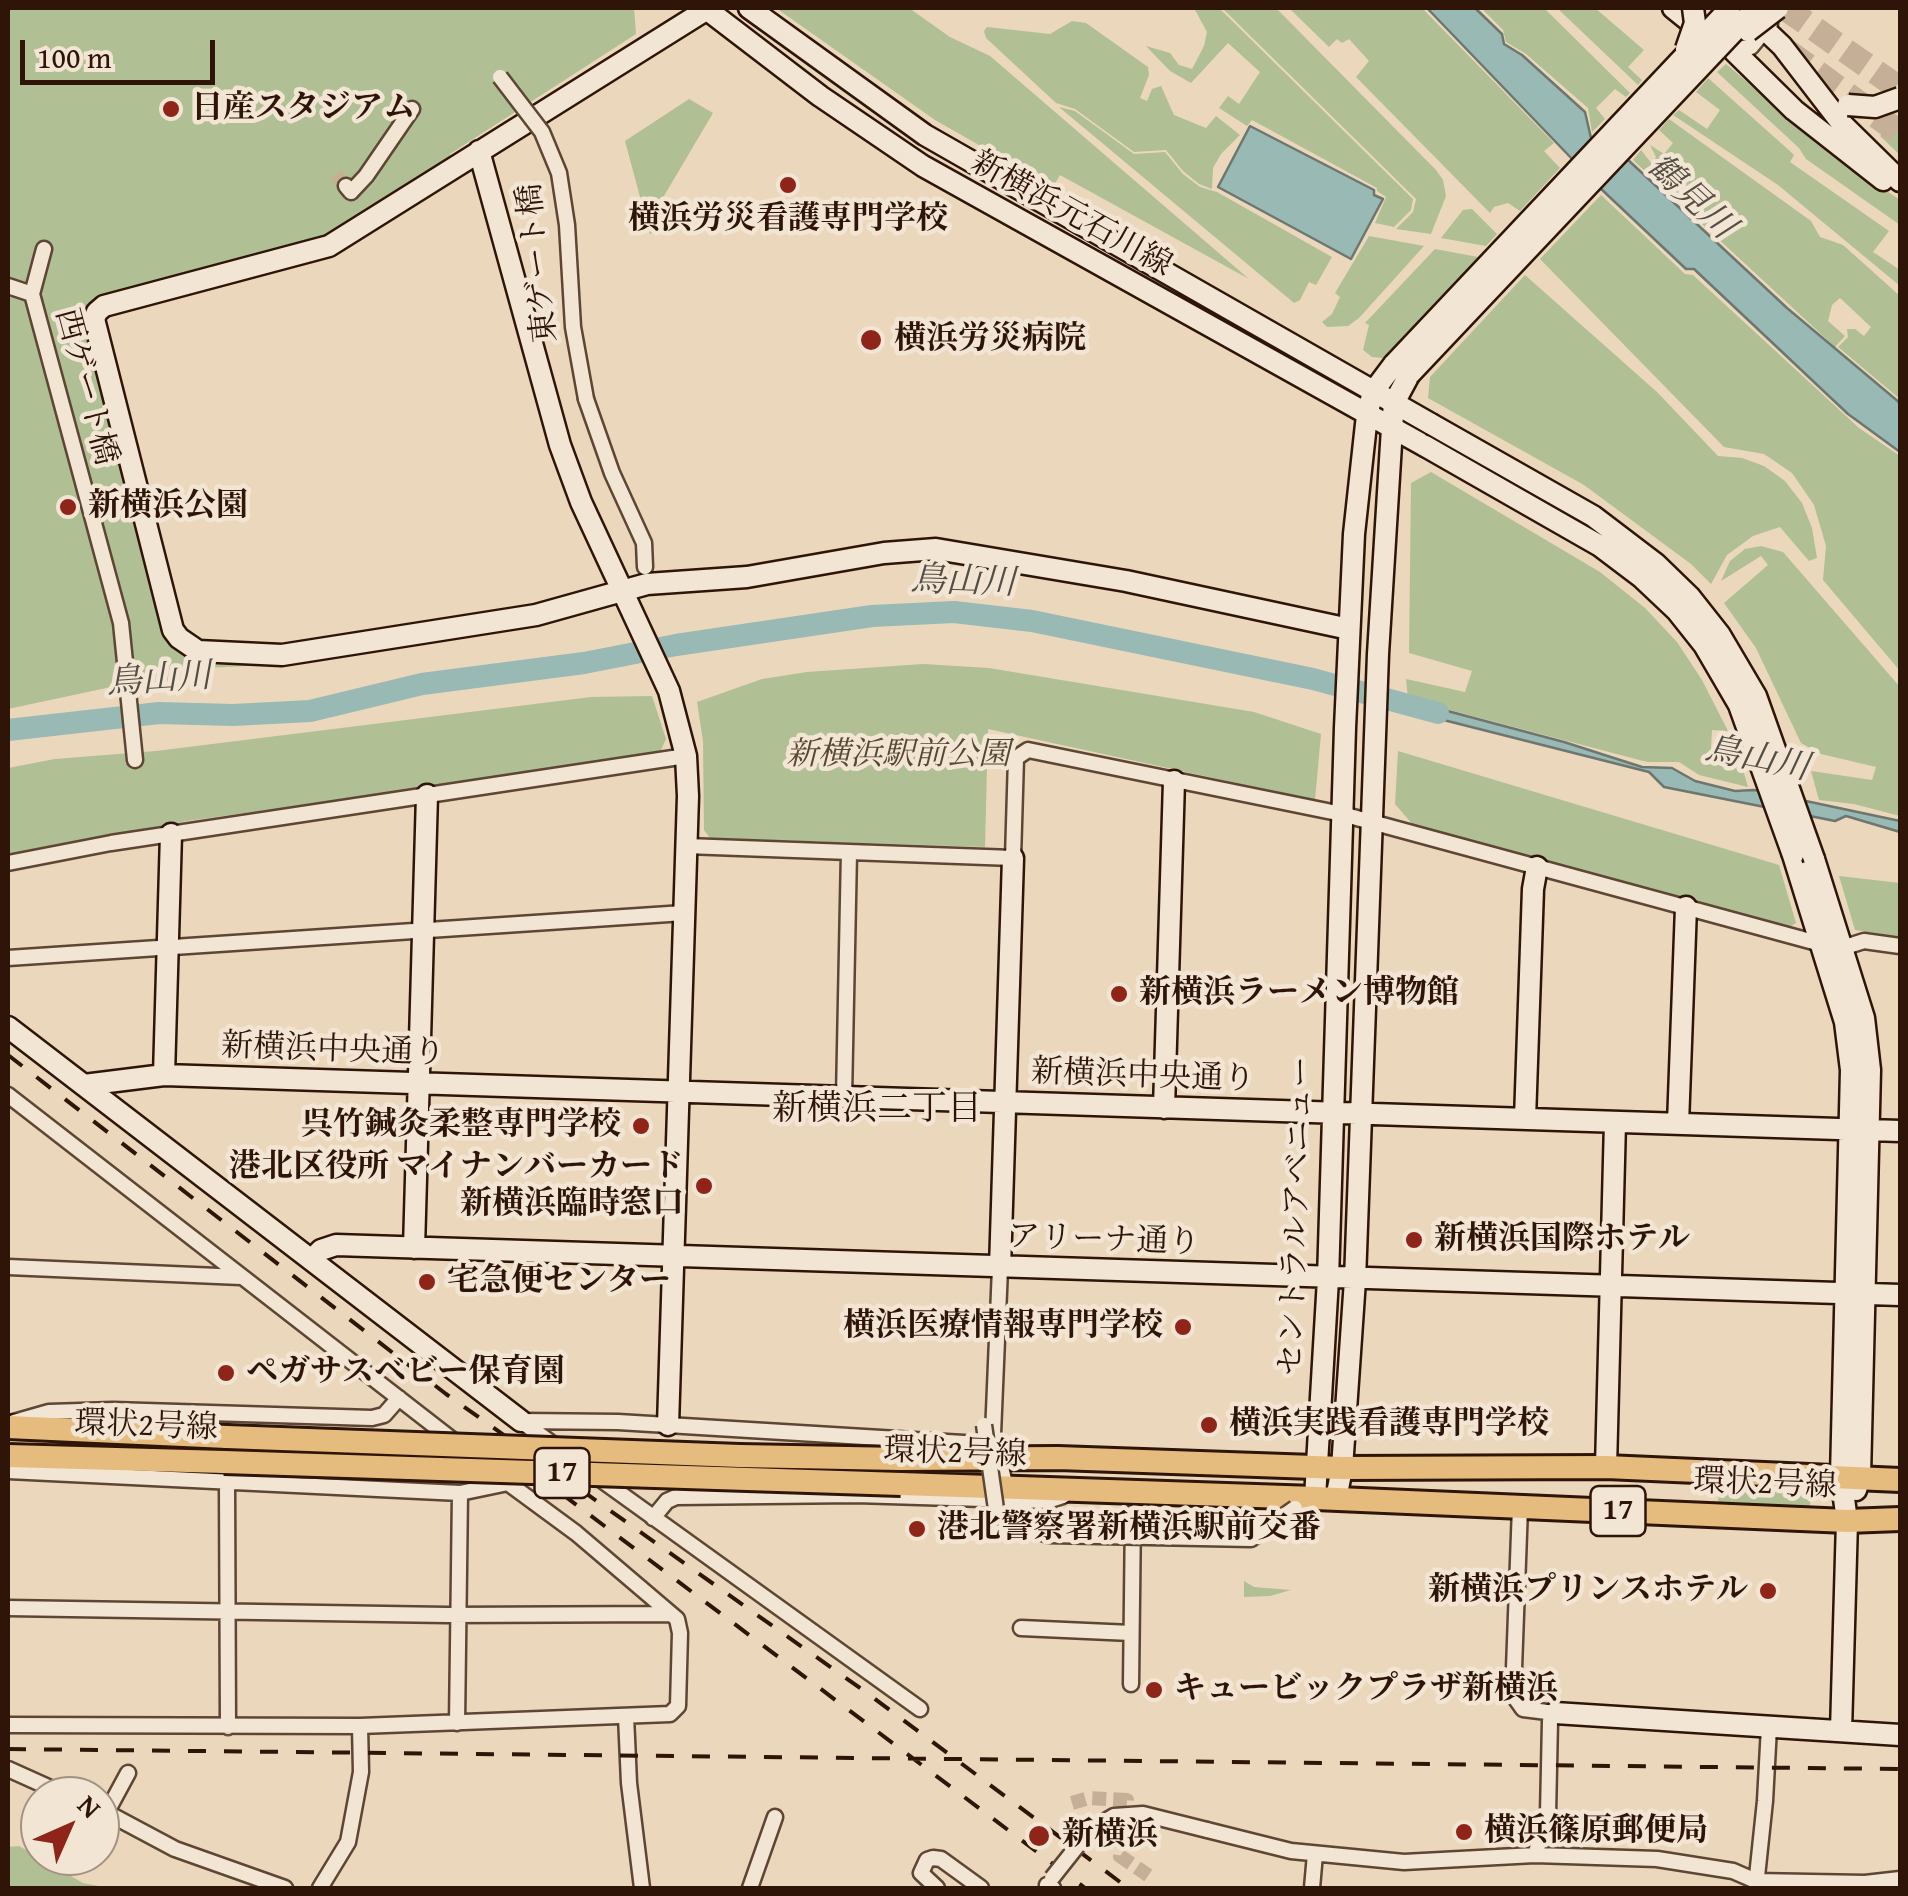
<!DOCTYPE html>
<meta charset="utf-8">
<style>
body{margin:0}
#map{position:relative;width:1908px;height:1896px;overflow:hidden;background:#ebd7bb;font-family:"Gentium Book Plus",serif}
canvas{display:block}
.frame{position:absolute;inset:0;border:10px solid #2f1507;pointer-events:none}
.north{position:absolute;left:20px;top:1776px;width:100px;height:100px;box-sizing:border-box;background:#f2e5d3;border:2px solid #a49281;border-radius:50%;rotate:45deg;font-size:28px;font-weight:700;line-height:40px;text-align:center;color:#2f1507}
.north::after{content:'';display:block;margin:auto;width:35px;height:45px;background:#8f2418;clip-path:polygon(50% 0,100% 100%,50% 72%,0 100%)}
.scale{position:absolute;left:20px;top:40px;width:195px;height:45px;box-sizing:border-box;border:5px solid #2f1507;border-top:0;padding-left:12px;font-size:30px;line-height:35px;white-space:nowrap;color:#2f1507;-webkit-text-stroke:8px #f2e5d3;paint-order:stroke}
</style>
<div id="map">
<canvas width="1908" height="1896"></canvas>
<div class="frame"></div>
<div class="north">N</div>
<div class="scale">100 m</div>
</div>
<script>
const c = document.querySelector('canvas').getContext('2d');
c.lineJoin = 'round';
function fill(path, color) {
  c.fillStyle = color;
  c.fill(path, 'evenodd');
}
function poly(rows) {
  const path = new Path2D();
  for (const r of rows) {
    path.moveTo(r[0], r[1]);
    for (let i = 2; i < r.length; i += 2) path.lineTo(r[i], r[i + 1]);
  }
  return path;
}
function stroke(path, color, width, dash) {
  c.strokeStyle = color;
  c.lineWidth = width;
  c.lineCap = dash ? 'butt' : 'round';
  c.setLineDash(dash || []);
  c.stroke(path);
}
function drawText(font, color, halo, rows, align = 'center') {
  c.font = font + ' "Gentium Book Plus","Noto Serif JP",serif';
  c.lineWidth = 9;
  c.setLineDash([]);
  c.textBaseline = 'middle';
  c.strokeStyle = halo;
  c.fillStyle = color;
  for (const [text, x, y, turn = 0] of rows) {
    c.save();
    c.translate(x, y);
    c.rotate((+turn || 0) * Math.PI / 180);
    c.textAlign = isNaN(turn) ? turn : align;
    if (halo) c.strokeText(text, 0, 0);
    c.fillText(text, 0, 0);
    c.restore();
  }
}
fill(poly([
 [8,8,634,8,636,34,450,154,452,160,322,242,91,306,87,310,89,333,166,631,159,635,166,633,181,652,195,659,265,665,168,670,169,681,111,687,8,709],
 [776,8,909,8,950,37,990,56,1249,279,1060,175,1053,187,935,120],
 [1194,8,1219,8,1413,199,1411,210,1394,227,1375,223,1386,197,1377,191,1377,188,1252,120,1247,126,1219,108,1228,96,1239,104,1260,72,1228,43,1191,83,1170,71,1146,46,1170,53,1179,65,1192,69,1204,46,1207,32],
 [1222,8,1276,8,1436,170,1443,180,1446,196,1431,234,1396,229,1413,212,1416,199],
 [1289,8,1422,8,1554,143,1544,151,1560,168,1520,211,1508,203,1494,207,1490,213,1356,77,1369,61,1349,39,1342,43,1337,39,1329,47],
 [1481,8,1544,8,1630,93,1626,97,1615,89,1596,108,1605,119,1592,132,1588,108,1526,54,1506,42,1503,30],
 [1557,8,1595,8,1644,50,1628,67,1642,80,1638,85],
 [1072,21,1086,23,1148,67,1149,75,1140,98,1147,101,1152,89,1161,86,1174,115,1206,128,1216,116,1240,135,1221,154,1213,168,1212,189,1199,184,1183,171,1166,150,1134,152,1075,109,1056,103,986,38,984,31,987,27,1050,34],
 [1726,64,1831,153,1900,200,1900,225,1806,159,1799,148,1717,72],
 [1708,78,1791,152,1794,155,1790,162,1889,231,1873,252,1900,270,1900,286,1778,185,1673,115,1679,110,1707,129,1720,110,1696,92],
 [689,99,713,113,661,201,670,228,650,234,625,141],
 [1059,107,1075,111,1134,154,1165,152,1183,174,1200,187,1217,192,1332,257,1316,285,1309,282,1300,300,1294,303],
 [1900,116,1900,155,1880,136],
 [1669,119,1811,221,1820,237,1843,245,1900,296,1900,399,1838,347,1848,337,1847,329,1855,329,1864,336,1871,327,1840,298,1832,305,1828,321,1845,336,1835,347,1633,160,1641,150,1652,164,1656,157,1650,145,1664,154,1673,143,1659,130],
 [1601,195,1685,274,1693,275,1859,428,1900,456,1900,671,1823,580,1826,546,1814,505,1792,473,1764,454,1724,447,1540,259],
 [1472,209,1497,234,1486,246,1441,238,1463,210],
 [1369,236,1424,246,1359,318,1348,326,1327,327,1322,322,1332,314,1340,297,1335,293],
 [1435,249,1478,257,1384,358,1372,357,1363,350,1369,325,1365,323],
 [1525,275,1657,392,1718,456,1742,458,1764,466,1785,481,1802,503,1812,528,1817,558,1809,561,1780,527,1753,536,1727,555,1711,584,1691,564,1584,485,1428,398,1430,377],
 [1431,472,1600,572,1645,608,1677,642,1702,680,1728,731,1712,730,1711,747,1739,756,1748,787,1699,775,1679,762,1647,762,1408,699,1406,679,1465,692,1472,671,1409,653,1411,483],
 [1761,546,1783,552,1900,687,1900,816,1854,804,1819,800,1811,771,1872,780,1876,767,1821,754,1801,743,1756,648,1724,603,1768,565,1761,556,1721,581,1730,561,1745,549],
 [923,664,989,668,1254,712,1321,734,1315,800,988,729,985,847,710,838,704,830,703,741,697,702,762,679,807,672],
 [652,696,666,739,658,757,187,821,8,858,8,768,55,759,156,751,591,697],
 [1398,751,1779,865,1796,923,1790,927,1414,826,1395,804],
 [1839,876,1900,883,1900,937,1855,930],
 [1720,1486,1811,1490,1810,1507,1718,1502],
 [1244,1581,1254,1587,1291,1590,1270,1596,1244,1597],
 [19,1846,83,1883,109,1888,8,1888,8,1847]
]), '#b1bf94');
const water = poly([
 [1427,8,1475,8,1502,34,1504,44,1522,55,1585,112,1591,138,1626,158,1787,308,1900,403,1900,452,1848,414,1694,269,1686,269,1599,187,1427,8],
 [1250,126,1374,190,1374,195,1383,199,1351,259,1218,187,1250,126],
 [1410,701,1564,742,1642,767,1672,768,1695,781,1735,791,1754,790,1900,821,1900,832,1846,816,1835,821,1664,787,1649,772,1408,711,1410,701]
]);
fill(water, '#98b9b4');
stroke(water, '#6e776f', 2.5);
stroke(poly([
 [8,730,159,713,233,715,310,711,422,684,584,663,676,645,872,616,954,612,1032,621,1313,679,1438,713]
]), '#98b9b4', 22);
stroke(poly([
 [336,175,346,186],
 [1072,1803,1089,1798,1127,1800,1125,1824],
 [1135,1826,1125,1824,1120,1856,1149,1876]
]), '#c5b097', 14, [14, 7]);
stroke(poly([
 [1785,8,1900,89],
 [1787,51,1900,133]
]), '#c5b097', 25, [25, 12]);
const street = poly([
 [1728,50,1751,47,1770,24],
 [346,186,351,192,366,176,412,109],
 [8,286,32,294,44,249],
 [32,294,121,623,135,760],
 [586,399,612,473,644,543,645,567],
 [686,846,1013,858,1016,758,1028,750,1342,814,1821,944],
 [8,863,111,843,686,756],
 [1842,948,1864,941,1900,946],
 [8,958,684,913],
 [8,1095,508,1483,576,1533,677,1619,680,1633,678,1706,670,1714,360,1726,8,1725],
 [844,1097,849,852],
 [8,1267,241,1277],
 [1000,1268,993,1434,1006,1488],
 [521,1421,558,1448],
 [522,1421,618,1422,980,1444,991,1454],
 [14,1422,49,1412,113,1410,372,1418,384,1415,399,1398],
 [8,1471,460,1493],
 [596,1476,920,1709],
 [227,1482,228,1727],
 [1520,1507,1513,1695,1523,1709,1555,1713,1550,1721,1548,1814,1535,1855],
 [653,1518,667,1501,676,1497,856,1495,1047,1501,1063,1496],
 [8,1608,447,1615,670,1614],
 [1021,1628,1131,1633],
 [1131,1684,1133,1513],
 [626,1716,629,1783,642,1888],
 [457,1723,460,1493,508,1483],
 [8,1769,68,1796],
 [100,1809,175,1849,285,1888],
 [108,1810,128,1773],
 [1207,1830,1291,1851,1404,1862,1535,1855,1657,1859,1733,1871,1756,1881,1865,1883,1900,1879],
 [1047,1885,1053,1888],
 [1756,1886,1765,1801,1769,1727],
 [320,1888,348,1842,361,1772,360,1726],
 [750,1888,775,1817],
 [937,1888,921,1873,927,1860,933,1858,941,1859,981,1888],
 [1312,1888,1315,1854]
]);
const secondary = poly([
 [705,8,820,96,923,166,1425,446],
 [709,8,329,246,104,306,97,312,94,319,173,630,179,638,198,651,282,655,536,615,647,584,747,577,884,553,936,549,1126,581,1349,629],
 [749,8,925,135,1431,424],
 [1673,8,1704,33],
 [1742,8,1782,46,1842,124,1900,181],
 [1734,51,1794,110,1883,180],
 [479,151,560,445,581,502,669,691,686,756,688,796,668,1425],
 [1793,855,1845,1022,1851,1070,1841,1476,1847,1521,1841,1731],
 [1814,859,1864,1018,1870,1070,1860,1476,1856,1490],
 [8,1027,521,1421],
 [164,1075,171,834],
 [84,1085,164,1075,1900,1131],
 [1164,1108,1174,781],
 [1525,1119,1533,889,1537,867],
 [1678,1124,1686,907],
 [414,1248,427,795],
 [311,1260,321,1250,336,1245,1900,1295],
 [1000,1268,1013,858],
 [1606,1467,1615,1122],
 [1315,1498,1328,1279,1345,728,1354,534,1367,415,1373,392,1394,364],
 [1336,1499,1342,1468,1355,1280,1378,654,1392,428,1394,403,1409,375],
 [1555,1713,1900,1735]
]);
const primary = poly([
 [8,1427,227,1437],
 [8,1456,224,1462],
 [900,1459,1058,1458,1342,1468,1606,1467,1900,1480],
 [901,1484,1315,1498,1847,1521,1900,1519]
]);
stroke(street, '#5e4634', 19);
stroke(secondary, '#2f1507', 25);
stroke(primary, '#2f1507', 28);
stroke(street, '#f2e5d3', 14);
stroke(secondary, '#f2e5d3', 20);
stroke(primary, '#e6bc7e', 22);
stroke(poly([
 [8,1055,446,1394,867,1693,1128,1888],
 [562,1494,1085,1888],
 [8,1749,1900,1769]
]), '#2f1507', 4, [18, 18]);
const streetBridge = poly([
 [500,77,542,132,559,173,567,225,573,327,586,399],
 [984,1425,997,1516,1048,1535,1251,1539,1295,1508],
 [1052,1878,1090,1830,1114,1816,1143,1814,1207,1830]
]);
const secondaryBridge = poly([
 [1748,31,1778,8],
 [1686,49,1695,23,1693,8],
 [1848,105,1875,107,1900,98],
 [1394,364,1730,8],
 [1409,375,1756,8],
 [1431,424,1593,516,1656,564,1690,597,1720,635,1756,696,1814,859],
 [1425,446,1600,546,1641,577,1677,611,1704,645,1739,705,1793,855]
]);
const primaryBridge = poly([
 [227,1437,740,1456,900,1459],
 [224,1462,901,1484]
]);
stroke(streetBridge, '#5e4634', 19, []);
stroke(secondaryBridge, '#2f1507', 25, []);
stroke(primaryBridge, '#2f1507', 28, []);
stroke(streetBridge, '#f2e5d3', 14);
stroke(secondaryBridge, '#f2e5d3', 20);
stroke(primaryBridge, '#e6bc7e', 22);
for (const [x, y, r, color] of [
 [171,109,10,"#8f2418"],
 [788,185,10,"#8f2418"],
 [871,340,12,"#8f2418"],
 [68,507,10,"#8f2418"],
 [1119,994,10,"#8f2418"],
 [641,1126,10,"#8f2418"],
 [704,1186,10,"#8f2418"],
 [1414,1240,10,"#8f2418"],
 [427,1282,10,"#8f2418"],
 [1183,1327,10,"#8f2418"],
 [226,1373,10,"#8f2418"],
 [1209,1425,10,"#8f2418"],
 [917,1529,10,"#8f2418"],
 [1768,1591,10,"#8f2418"],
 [1154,1690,10,"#8f2418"],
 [1464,1832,10,"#8f2418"],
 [1039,1836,12,"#8f2418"]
]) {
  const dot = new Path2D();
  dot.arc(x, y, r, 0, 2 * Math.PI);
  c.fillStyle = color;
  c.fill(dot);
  stroke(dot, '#f2e5d3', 4);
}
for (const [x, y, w] of [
 [562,1473,55],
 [1618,1511,55]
]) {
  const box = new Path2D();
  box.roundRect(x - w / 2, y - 25, w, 50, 8);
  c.fillStyle = '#f2e5d3';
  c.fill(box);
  stroke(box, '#2f1507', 2.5);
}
drawText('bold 30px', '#2f1507', null, [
 ["17",562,1473],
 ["17",1618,1511]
]);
drawText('bold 32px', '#2f1507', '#f2e5d3', [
 ["日産スタジアム",191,109],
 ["横浜労災看護専門学校",788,220,"center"],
 ["横浜労災病院",894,340],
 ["新横浜公園",88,507],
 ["新横浜ラーメン博物館",1139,994],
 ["呉竹鍼灸柔整専門学校",621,1126,"right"],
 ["港北区役所 マイナンバーカード",684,1168,"right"],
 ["新横浜臨時窓口",684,1205,"right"],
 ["新横浜国際ホテル",1434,1240],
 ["宅急便センター",447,1282],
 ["横浜医療情報専門学校",1163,1327,"right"],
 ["ペガサスベビー保育園",246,1373],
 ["横浜実践看護専門学校",1229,1425],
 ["港北警察署新横浜駅前交番",937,1529],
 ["新横浜プリンスホテル",1748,1591,"right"],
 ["キュービックプラザ新横浜",1174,1690],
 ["横浜篠原郵便局",1484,1832],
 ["新横浜",1062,1836]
], 'left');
drawText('32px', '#2f1507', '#f2e5d3', [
 ["新横浜元石川線",1071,215,29],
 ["東ゲート橋",539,263,-96],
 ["西ゲート橋",85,387,75],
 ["新横浜中央通り",333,1051,2],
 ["新横浜中央通り",1143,1077,2],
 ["セントラルアベニュー",1298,1216,-88],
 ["アリーナ通り",1104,1241,2],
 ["環状2号線",146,1427,2],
 ["環状2号線",955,1454,2],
 ["環状2号線",1765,1485,2]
]);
drawText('italic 32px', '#564831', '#f2e5d3', [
 ["新横浜駅前公園",898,756]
]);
drawText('italic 35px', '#544e44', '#f2e5d3', [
 ["鶴見川",1690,198,43],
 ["鳥山川",963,583,2],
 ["鳥山川",159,681,-4],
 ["鳥山川",1757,760,11]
]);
drawText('35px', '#2f1507', '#f2e5d3', [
 ["新横浜二丁目",877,1110]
]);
</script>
